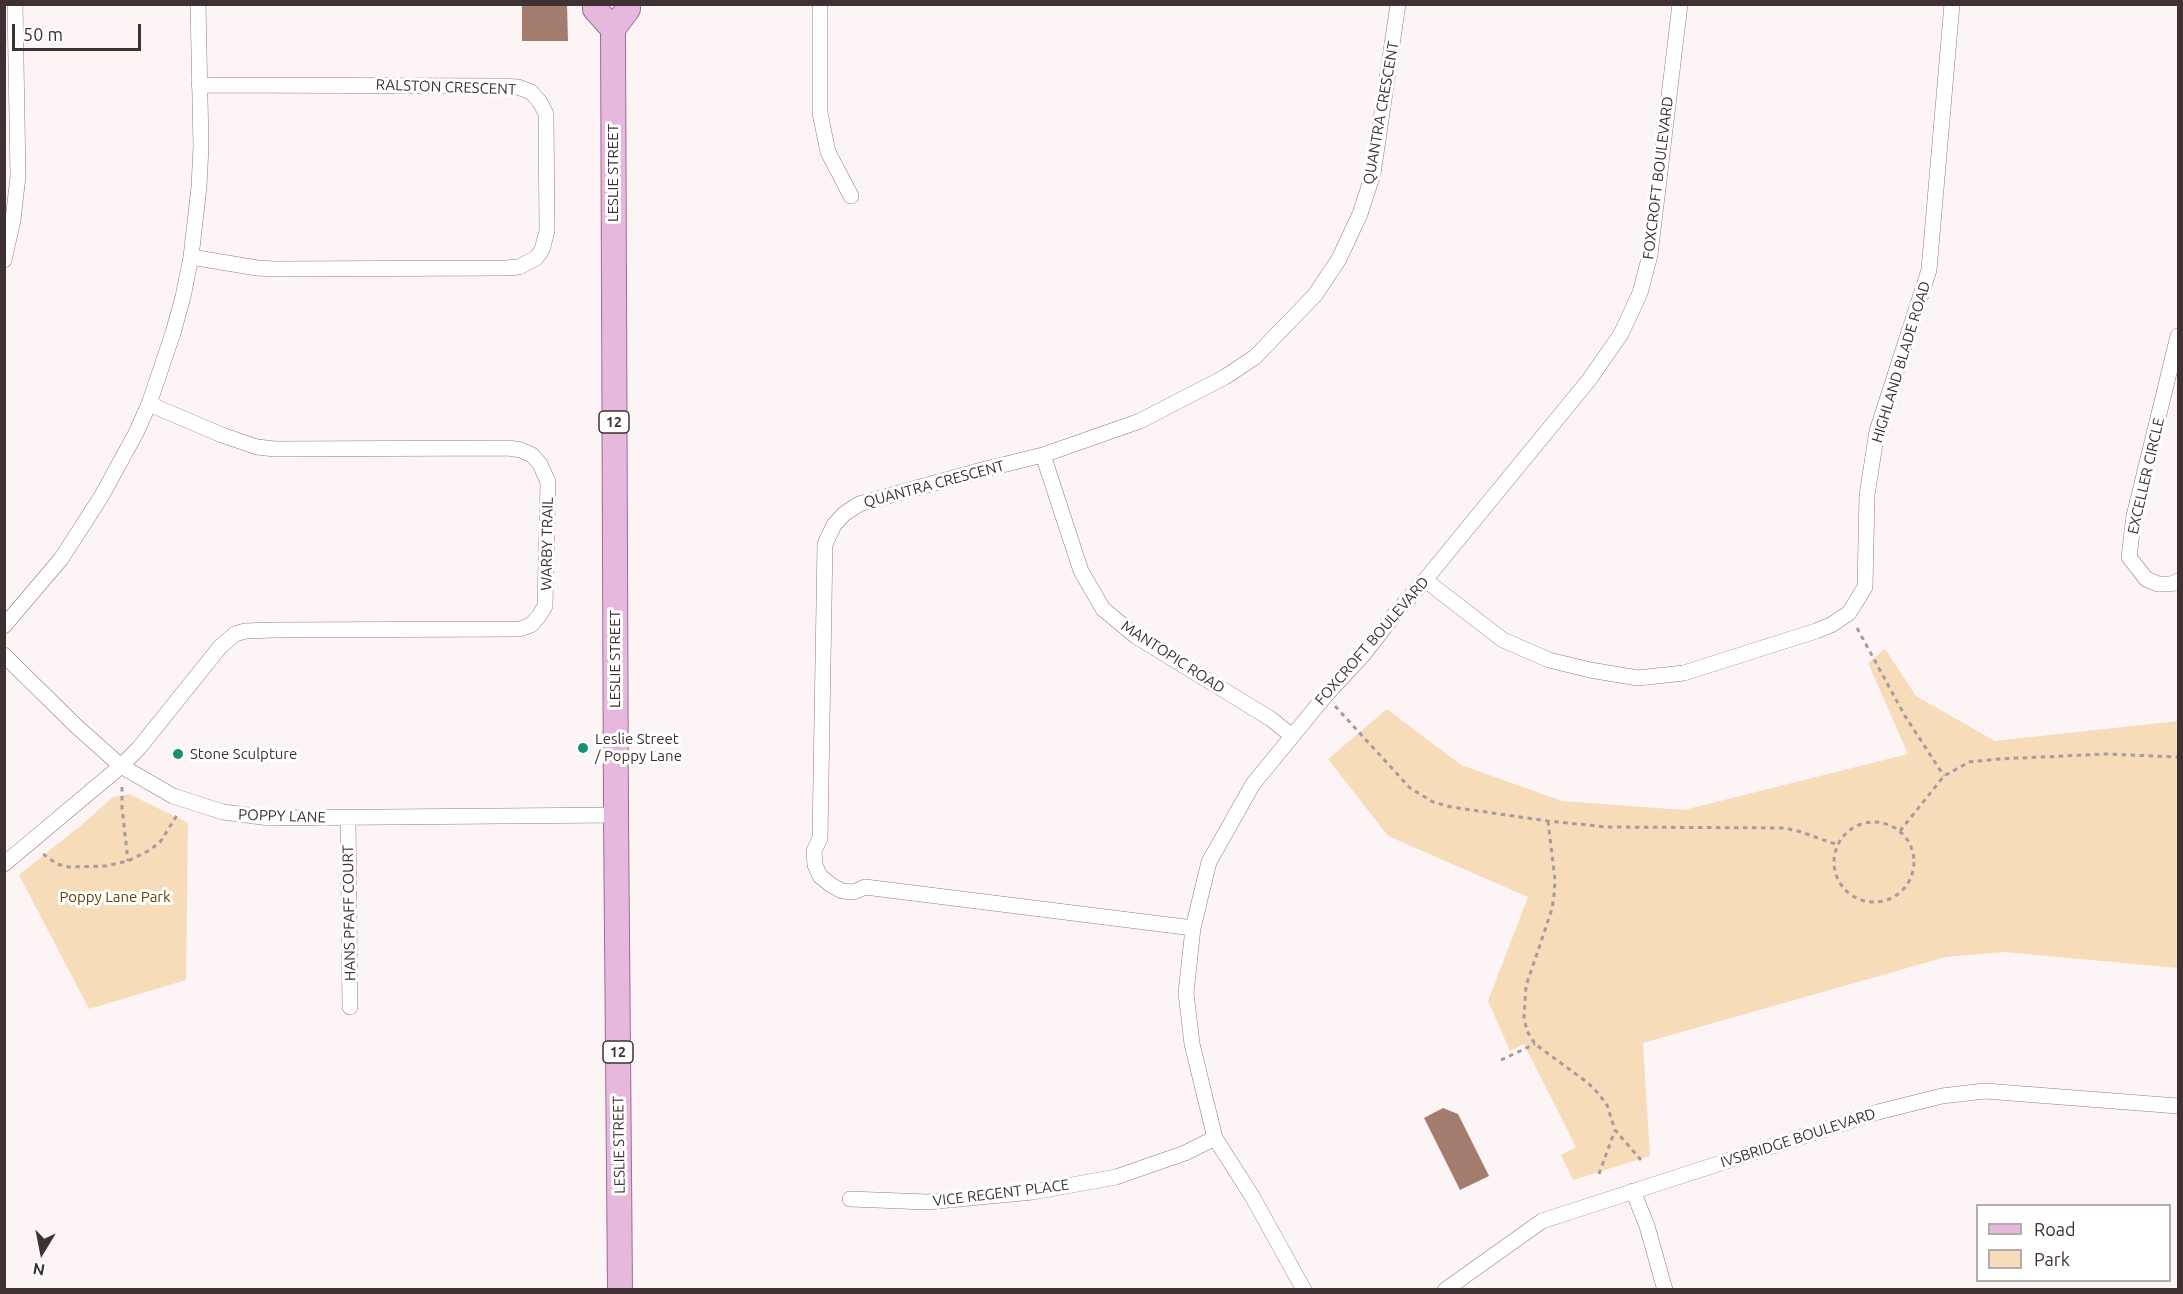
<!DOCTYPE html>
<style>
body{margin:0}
#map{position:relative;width:2183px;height:1294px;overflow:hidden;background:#fdf4f6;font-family:Ubuntu,sans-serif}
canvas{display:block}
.frame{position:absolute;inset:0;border:6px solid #3f3032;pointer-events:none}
.legend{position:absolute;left:1976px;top:1204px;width:195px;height:78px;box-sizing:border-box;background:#fff;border:2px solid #b2acad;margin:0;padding:8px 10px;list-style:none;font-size:18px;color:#3f3032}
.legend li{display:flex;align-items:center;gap:12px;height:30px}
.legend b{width:30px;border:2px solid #b2acad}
.north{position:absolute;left:12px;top:1222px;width:60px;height:60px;-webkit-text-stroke:4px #fff;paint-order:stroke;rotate:190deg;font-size:16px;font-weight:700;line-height:24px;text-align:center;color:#3f3032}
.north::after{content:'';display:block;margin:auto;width:21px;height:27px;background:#3f3032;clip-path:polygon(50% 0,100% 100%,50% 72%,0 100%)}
.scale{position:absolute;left:12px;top:24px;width:129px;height:27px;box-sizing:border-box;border:3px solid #3f3032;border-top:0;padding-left:8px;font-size:18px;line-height:21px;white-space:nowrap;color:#3f3032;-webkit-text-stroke:4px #fff;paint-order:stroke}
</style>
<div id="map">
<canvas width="2183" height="1294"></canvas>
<div class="frame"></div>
<ul class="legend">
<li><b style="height:8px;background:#e6b8dd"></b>Road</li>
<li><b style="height:16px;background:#f7dcba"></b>Park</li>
</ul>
<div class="north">N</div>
<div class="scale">50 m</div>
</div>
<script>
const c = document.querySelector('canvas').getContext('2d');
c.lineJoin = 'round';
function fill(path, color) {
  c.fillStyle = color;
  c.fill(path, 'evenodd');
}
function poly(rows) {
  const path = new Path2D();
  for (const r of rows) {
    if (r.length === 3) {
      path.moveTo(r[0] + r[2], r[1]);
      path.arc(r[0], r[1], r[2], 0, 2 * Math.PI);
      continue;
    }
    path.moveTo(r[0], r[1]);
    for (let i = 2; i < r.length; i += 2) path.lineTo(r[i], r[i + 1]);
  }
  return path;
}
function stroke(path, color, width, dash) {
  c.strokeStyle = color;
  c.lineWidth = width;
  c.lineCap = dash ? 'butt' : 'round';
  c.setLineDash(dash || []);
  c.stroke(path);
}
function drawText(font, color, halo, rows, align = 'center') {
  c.font = font + ' Ubuntu,sans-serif';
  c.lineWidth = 6;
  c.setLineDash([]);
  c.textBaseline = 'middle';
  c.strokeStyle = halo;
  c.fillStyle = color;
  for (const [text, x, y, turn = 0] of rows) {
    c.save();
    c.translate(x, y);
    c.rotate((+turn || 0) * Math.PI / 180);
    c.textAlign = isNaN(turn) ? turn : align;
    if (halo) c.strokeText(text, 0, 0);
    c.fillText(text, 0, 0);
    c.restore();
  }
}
fill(poly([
 [1885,649,1916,696,1995,741,2178,721,2178,968,2004,952,1946,957,1643,1043,1650,1156,1573,1180,1561,1155,1576,1147,1524,1044,1510,1051,1488,1001,1528,897,1388,836,1328,759,1387,709,1461,765,1562,801,1684,810,1908,754,1868,663],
 [129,794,188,823,186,980,89,1009,19,875,85,822,113,797]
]), '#f7dcba');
fill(poly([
 [522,4,567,4,568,41,522,41],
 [1443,1108,1458,1114,1489,1176,1460,1190,1424,1118]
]), '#a47c6d');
const minor = poly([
 [820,4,820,113,828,152,851,196],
 [191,257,257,268,274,269,506,268,519,267,536,258,542,250,547,231,546,114,540,102,531,92,518,87,499,86,199,85],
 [4,260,13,220,18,176,15,4],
 [2178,336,2134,516,2129,557,2146,579,2158,584,2171,584,2178,581],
 [1043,455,1081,571,1103,609,1137,637,1271,719,1292,736],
 [1425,580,1503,640,1549,660,1590,670,1638,678,1684,673,1816,631,1831,625,1849,613,1865,587,1867,495,1877,431,1929,270,1952,4],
 [4,626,61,559,101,497,136,433,149,404,173,333,183,297,191,257,199,187,201,146,198,4],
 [4,655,75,725,121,766,173,796,223,812,270,818,616,815],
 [348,818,350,1007],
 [4,864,121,766,139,748,220,647,235,634,245,631,273,630,520,629,531,625,539,616,545,606,548,482,540,464,532,455,521,450,508,448,275,449,257,447,222,435,149,404],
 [1193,928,865,887,854,892,842,891,831,885,820,876,815,865,814,851,820,838,825,544,834,525,844,514,859,504,982,470,1043,455,1140,421,1225,377,1255,357,1315,295,1339,259,1360,214,1373,174,1398,4],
 [1633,1191,1647,1226,1665,1290],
 [850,1199,927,1202,1033,1192,1116,1177,1185,1153,1215,1138],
 [1304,1290,1252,1196,1215,1138,1192,1044,1186,993,1193,928,1209,862,1253,784,1326,695,1363,655,1395,614,1425,580,1589,380,1621,334,1640,293,1650,255,1680,4],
 [1445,1290,1542,1221,1878,1112,1942,1096,1985,1091,2178,1106]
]);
const primary = poly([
 [595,4,595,9,613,29],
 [620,1290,616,815,613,29,628,9,628,4]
]);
stroke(minor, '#9b777d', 16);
stroke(primary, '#a16a92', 26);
stroke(poly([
 [1857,628,1905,716,1944,776],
 [1335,706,1410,788,1433,802,1451,807,1548,821,1607,827,1785,828,1798,831,1838,845],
 [122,787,122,808,128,861],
 [1548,821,1555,880,1554,895,1552,909,1526,986,1524,1017,1527,1031,1535,1044,1588,1083,1598,1093,1607,1105,1615,1130,1641,1160],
 [1874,862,40],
 [1900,831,1944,776,1969,762,1999,759,2106,754,2178,757],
 [43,854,57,864,69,867,106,866,128,861,150,850,161,841,177,815],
 [1501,1060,1535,1044],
 [1599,1174,1615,1130]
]), '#a69b9d', 3, [4.5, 4.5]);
stroke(minor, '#fff', 15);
stroke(primary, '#e6b8dd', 24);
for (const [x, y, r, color] of [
 [583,748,6,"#179074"],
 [178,754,6,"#179074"]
]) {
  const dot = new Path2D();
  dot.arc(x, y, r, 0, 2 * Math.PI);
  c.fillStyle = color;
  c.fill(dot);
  stroke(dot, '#fff', 2);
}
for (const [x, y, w] of [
 [614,422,30],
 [618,1052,30]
]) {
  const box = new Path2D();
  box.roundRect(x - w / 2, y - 11, w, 22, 4.5);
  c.fillStyle = '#fff';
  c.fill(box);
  stroke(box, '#3f3032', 1.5);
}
drawText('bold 14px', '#3f3032', null, [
 ["12",614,422],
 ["12",618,1052]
]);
drawText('15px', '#3f3032', '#fff', [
 ["RALSTON CRESCENT",446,87,2],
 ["QUANTRA CRESCENT",1381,113,-80],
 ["LESLIE STREET",613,173,-90],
 ["FOXCROFT BOULEVARD",1658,178,-83],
 ["HIGHLAND BLADE ROAD",1901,362,-73],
 ["EXCELLER CIRCLE",2146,476,-77],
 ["QUANTRA CRESCENT",934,484,-15],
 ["WARBY TRAIL",547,544,-89],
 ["FOXCROFT BOULEVARD",1372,641,-49],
 ["MANTOPIC ROAD",1173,657,33],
 ["LESLIE STREET",615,659,-90],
 ["POPPY LANE",282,816,2],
 ["HANS PFAFF COURT",349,913,-91],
 ["IVSBRIDGE BOULEVARD",1798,1138,-18],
 ["LESLIE STREET",619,1145,-91],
 ["VICE REGENT PLACE",1001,1193,-7]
]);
drawText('15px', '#3f3032', '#fff', [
 ["Leslie Street",595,739],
 ["/ Poppy Lane",595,756],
 ["Stone Sculpture",190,754]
], 'left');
drawText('15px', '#654104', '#fff', [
 ["Poppy Lane Park",115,897]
]);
</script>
